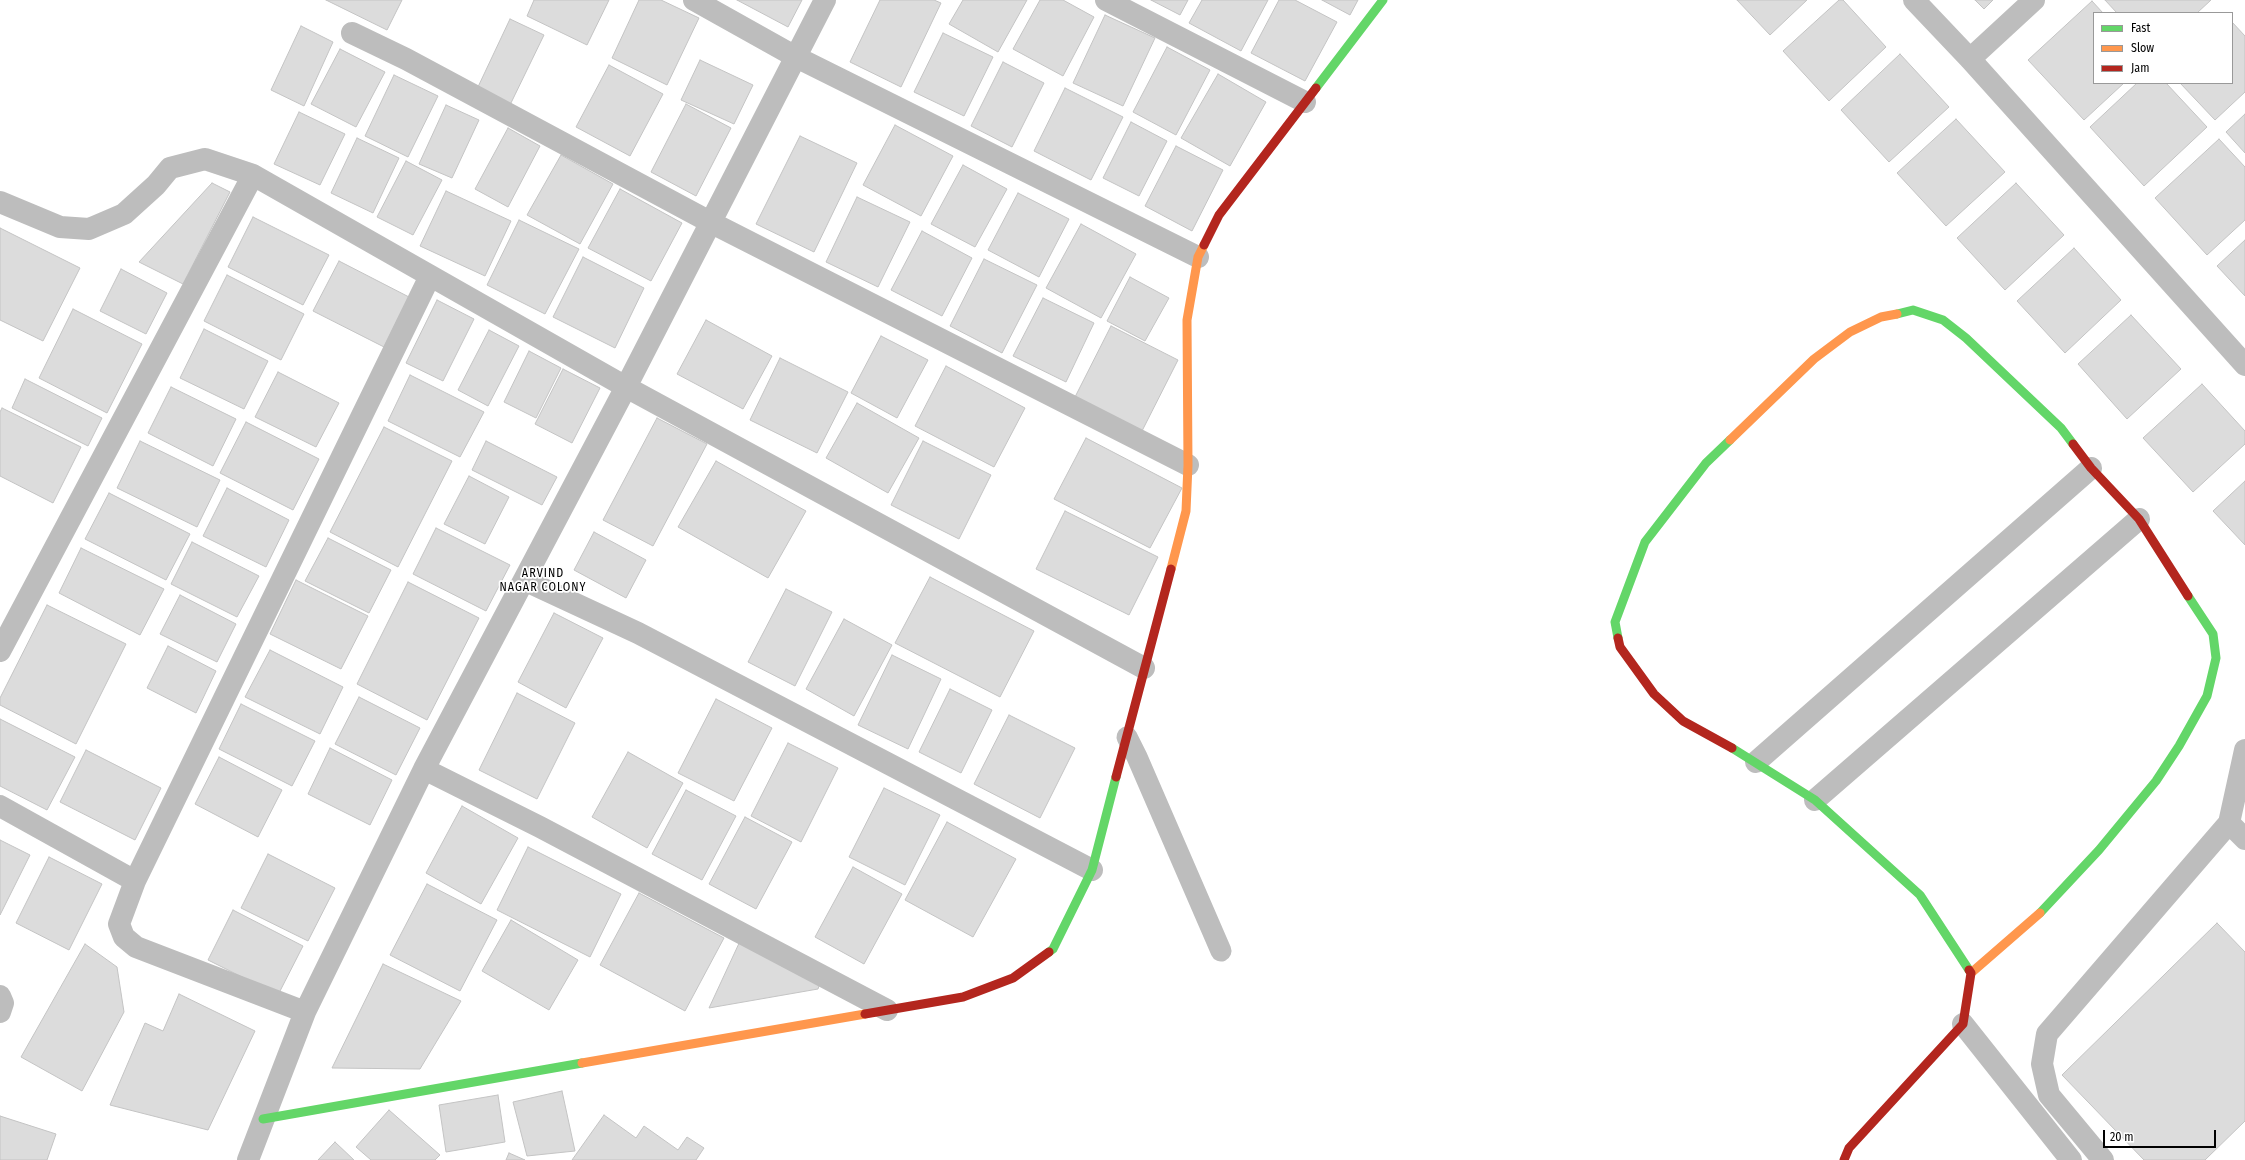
<!DOCTYPE html>
<style>
body{margin:0}
#map{position:relative;width:2245px;height:1160px;overflow:hidden;background:#fff;font-family:"Fira Sans Condensed",sans-serif}
canvas{display:block}
.legend{position:absolute;left:2093px;top:12px;width:140px;height:72px;box-sizing:border-box;background:#fff;border:1px solid #999;margin:0;padding:5px 7px;list-style:none;font-size:12px;color:#000}
.legend li{display:flex;align-items:center;gap:8px;height:20px}
.legend b{width:20px;border:1px solid #999}
.scale{position:absolute;left:2103px;top:1130px;width:113px;height:18px;box-sizing:border-box;border:2px solid #000;border-top:0;padding-left:5px;font-size:12px;line-height:14px;white-space:nowrap;color:#000;-webkit-text-stroke:3px #fff;paint-order:stroke}
</style>
<div id="map">
<canvas width="2245" height="1160"></canvas>
<ul class="legend">
<li><b style="height:5px;background:#63d668"></b>Fast</li>
<li><b style="height:5px;background:#ff974d"></b>Slow</li>
<li><b style="height:5px;background:#b3261e"></b>Jam</li>
</ul>
<div class="scale">20 m</div>
</div>
<script>
const c = document.querySelector('canvas').getContext('2d');
c.lineJoin = 'round';
function fill(path, color) {
  c.fillStyle = color;
  c.fill(path, 'evenodd');
}
function poly(rows) {
  const path = new Path2D();
  for (const r of rows) {
    path.moveTo(r[0], r[1]);
    for (let i = 2; i < r.length; i += 2) path.lineTo(r[i], r[i + 1]);
  }
  return path;
}
function stroke(path, color, width, dash) {
  c.strokeStyle = color;
  c.lineWidth = width;
  c.lineCap = dash ? 'butt' : 'round';
  c.setLineDash(dash || []);
  c.stroke(path);
}
function drawText(font, color, halo, rows, align = 'center') {
  c.font = font + ' "Fira Sans Condensed",sans-serif';
  c.lineWidth = 3.5;
  c.setLineDash([]);
  c.textBaseline = 'middle';
  c.strokeStyle = halo;
  c.fillStyle = color;
  for (const [text, x, y, turn = 0] of rows) {
    c.save();
    c.translate(x, y);
    c.rotate((+turn || 0) * Math.PI / 180);
    c.textAlign = isNaN(turn) ? turn : align;
    if (halo) c.strokeText(text, 0, 0);
    c.fillText(text, 0, 0);
    c.restore();
  }
}
const building = poly([
 [326,0,402,0,387,30,326,0],
 [534,0,609,0,587,45,527,16,534,0],
 [639,0,661,0,699,18,667,85,612,58,639,0],
 [737,0,802,0,788,27,737,0],
 [880,0,934,0,941,3,901,87,850,62,880,0],
 [963,0,1027,0,998,52,949,24,963,0],
 [1040,0,1063,0,1094,17,1063,76,1013,49,1040,0],
 [1151,0,1188,0,1180,15,1151,0],
 [1202,0,1268,0,1241,51,1189,23,1202,0],
 [1279,0,1295,0,1337,22,1305,81,1251,53,1279,0],
 [1322,0,1358,0,1350,15,1322,0],
 [1737,0,1807,0,1770,35,1737,0],
 [1839,0,1843,0,1886,47,1829,101,1783,51,1839,0],
 [1975,0,1993,0,1984,9,1975,0],
 [2105,0,2211,0,2197,13,2117,13,2105,0],
 [2092,1,2103,13,2094,13,2094,83,2124,83,2084,120,2028,60,2092,1],
 [1105,15,1155,38,1123,106,1073,83,1105,15],
 [510,19,544,35,510,105,477,89,510,19],
 [2232,22,2245,36,2245,92,2215,120,2180,83,2232,83,2232,22],
 [301,26,333,42,304,106,271,90,301,26],
 [943,33,993,57,964,116,914,92,943,33],
 [1167,47,1210,70,1176,135,1133,112,1167,47],
 [340,49,385,72,356,127,311,104,340,49],
 [1900,54,1949,107,1889,162,1841,110,1900,54],
 [700,60,753,85,734,124,681,100,700,60],
 [1003,62,1044,83,1012,147,971,126,1003,62],
 [609,65,663,94,630,156,576,127,609,65],
 [1218,74,1266,102,1230,166,1181,138,1218,74],
 [394,75,438,96,408,157,365,136,394,75],
 [2137,83,2166,83,2207,127,2144,186,2090,127,2137,83],
 [1065,88,1123,117,1091,180,1034,151,1065,88],
 [686,104,731,128,696,196,651,172,686,104],
 [446,105,479,120,452,178,419,164,446,105],
 [299,112,345,134,320,185,274,164,299,112],
 [2245,114,2245,153,2226,132,2245,114],
 [1956,119,2005,172,1946,226,1897,173,1956,119],
 [1131,122,1167,141,1139,196,1103,178,1131,122],
 [895,125,953,156,921,216,863,185,895,125],
 [508,128,540,146,508,207,475,189,508,128],
 [800,136,857,163,814,252,756,224,800,136],
 [357,138,399,158,373,213,331,193,357,138],
 [2219,139,2245,167,2245,220,2207,255,2155,198,2219,139],
 [1176,146,1223,170,1192,231,1145,206,1176,146],
 [561,155,613,184,580,244,527,215,561,155],
 [406,161,442,180,413,235,377,217,406,161],
 [963,165,1007,189,975,247,931,224,963,165],
 [212,183,230,192,183,284,139,262,212,183],
 [2016,183,2064,235,2005,290,1957,238,2016,183],
 [620,189,682,223,651,281,588,248,620,189],
 [446,191,511,221,485,276,420,246,446,191],
 [1018,193,1069,219,1039,277,988,250,1018,193],
 [857,197,910,222,878,287,826,262,857,197],
 [253,217,329,255,303,305,228,267,253,217],
 [519,220,579,249,545,314,487,285,519,220],
 [1081,224,1136,254,1101,318,1046,288,1081,224],
 [0,228,80,268,43,341,0,320,0,228],
 [922,231,972,258,942,316,891,290,922,231],
 [2245,240,2245,296,2217,266,2245,240],
 [2074,248,2121,300,2065,353,2017,301,2074,248],
 [583,257,644,288,615,348,553,317,583,257],
 [984,259,1037,285,1002,353,950,326,984,259],
 [339,261,409,297,384,347,313,311,339,261],
 [121,269,167,293,146,334,100,311,121,269],
 [227,275,304,314,281,360,204,321,227,275],
 [1130,277,1169,298,1145,341,1107,321,1130,277],
 [1043,298,1094,323,1066,382,1013,356,1043,298],
 [437,300,474,319,443,381,406,363,437,300],
 [73,309,142,344,107,413,39,378,73,309],
 [2131,315,2181,369,2127,419,2078,364,2131,315],
 [706,320,772,356,743,409,677,374,706,320],
 [1111,326,1178,360,1142,431,1075,397,1111,326],
 [204,329,268,361,244,409,180,378,204,329],
 [489,330,519,346,488,406,458,390,489,330],
 [881,336,928,360,897,418,851,393,881,336],
 [529,351,561,368,536,418,504,402,529,351],
 [780,358,848,392,817,453,750,420,780,358],
 [946,366,1025,408,994,467,915,426,946,366],
 [563,369,600,388,572,443,535,424,563,369],
 [278,372,339,403,316,447,255,417,278,372],
 [410,375,484,412,460,457,388,421,410,375],
 [25,379,102,418,88,446,12,408,25,379],
 [2202,384,2245,431,2245,444,2193,492,2143,438,2202,384],
 [171,387,236,419,213,466,148,433,171,387],
 [857,403,919,438,888,493,826,458,857,403],
 [2,408,81,447,53,503,0,476,0,412,2,408],
 [657,418,707,444,653,546,603,520,657,418],
 [246,422,319,459,293,510,220,473,246,422],
 [384,427,452,461,398,567,330,532,384,427],
 [1086,438,1182,488,1150,548,1054,499,1086,438],
 [140,441,220,480,197,527,117,488,140,441],
 [486,441,557,477,542,505,472,470,486,441],
 [923,441,991,475,959,539,891,505,923,441],
 [716,461,806,511,768,578,678,527,716,461],
 [469,476,509,497,485,544,444,524,469,476],
 [2245,481,2245,545,2213,511,2245,481],
 [227,488,289,520,266,567,203,536,227,488],
 [109,493,190,534,166,580,85,539,109,493],
 [1065,511,1158,557,1129,615,1036,569,1065,511],
 [436,528,510,565,486,611,413,574,436,528],
 [594,532,646,560,626,598,574,570,594,532],
 [328,538,391,570,369,613,305,581,328,538],
 [192,542,259,576,237,617,171,584,192,542],
 [81,548,164,589,140,635,59,593,81,548],
 [930,577,1034,631,1000,697,895,643,930,577],
 [296,580,368,616,341,669,270,634,296,580],
 [408,582,479,618,427,720,357,684,408,582],
 [786,589,832,612,795,686,748,662,786,589],
 [180,595,236,624,217,662,160,634,180,595],
 [47,605,126,644,76,744,0,705,0,698,47,605],
 [554,613,603,638,566,708,518,682,554,613],
 [844,619,892,645,854,716,806,689,844,619],
 [168,646,216,671,196,713,147,688,168,646],
 [270,650,343,687,320,734,245,697,270,650],
 [892,655,941,679,908,749,858,725,892,655],
 [950,689,992,710,961,773,919,752,950,689],
 [517,693,575,723,537,799,479,770,517,693],
 [359,697,420,728,396,775,335,744,359,697],
 [716,699,772,728,734,801,678,773,716,699],
 [241,704,315,741,292,786,219,749,241,704],
 [1009,715,1075,748,1040,818,974,784,1009,715],
 [0,719,75,757,47,810,0,786,0,719],
 [788,743,838,768,801,842,751,816,788,743],
 [330,748,392,780,370,825,308,794,330,748],
 [86,750,161,788,135,840,60,802,86,750],
 [628,752,683,783,647,848,592,817,628,752],
 [219,757,282,790,258,837,195,804,219,757],
 [884,788,940,815,905,885,849,857,884,788],
 [686,790,736,816,702,880,652,854,686,790],
 [462,806,518,838,481,904,426,873,462,806],
 [745,817,792,842,756,909,709,884,745,817],
 [947,822,1016,859,973,937,905,900,947,822],
 [0,840,30,855,0,915,0,840],
 [528,847,621,894,590,957,497,910,528,847],
 [268,854,335,888,308,941,241,908,268,854],
 [49,857,102,884,69,950,16,923,49,857],
 [853,867,902,894,864,964,815,937,853,867],
 [427,884,497,920,460,991,390,955,427,884],
 [639,893,724,938,685,1011,600,965,639,893],
 [233,910,303,946,278,995,208,960,233,910],
 [511,920,578,960,549,1010,482,971,511,920],
 [2217,923,2245,952,2245,1121,2205,1160,2144,1160,2062,1075,2217,923],
 [741,939,822,977,818,989,709,1008,741,939],
 [85,944,117,967,124,1012,82,1091,21,1057,85,944],
 [383,964,461,1001,420,1069,332,1068,383,964],
 [179,994,255,1031,208,1130,110,1105,145,1023,163,1031,179,994],
 [562,1091,575,1151,527,1156,513,1102,562,1091],
 [498,1095,505,1142,446,1152,439,1105,498,1095],
 [389,1110,440,1155,435,1160,371,1160,356,1147,389,1110],
 [604,1115,636,1138,644,1126,678,1150,687,1137,704,1148,696,1160,572,1160,604,1115],
 [0,1116,56,1134,47,1160,0,1160,0,1116],
 [335,1142,354,1160,318,1160,335,1142],
 [509,1153,525,1160,506,1160,509,1153]
]);
fill(building, '#dcdcdc');
stroke(building, '#c4c4c4', 1);
stroke(poly([
 [1127,737,1137,757,1221,951]
]), '#bdbdbd', 21);
stroke(poly([
 [694,0,796,57,1198,257],
 [1106,0,1305,102],
 [1914,0,1970,59,2245,365],
 [352,33,406,59,710,222,1188,465],
 [1970,59,2034,0],
 [0,202,60,227,89,229,124,214,156,185,170,168,205,159,253,175,626,387,1144,668],
 [524,580,638,633,1092,870],
 [0,651,253,175],
 [1756,762,2091,468],
 [424,769,540,827,887,1010],
 [1815,800,2139,519],
 [0,806,135,881],
 [2229,823,2245,839],
 [0,996,3,1003,0,1012],
 [305,1012,136,947,124,937,119,924,135,881,430,276],
 [1963,1024,2071,1160],
 [248,1160,305,1012,424,769,626,387,825,0],
 [2103,1160,2049,1095,2042,1064,2047,1034,2229,823,2245,750]
]), '#bdbdbd', 22);
stroke(poly([
 [1316,88,1383,0],
 [1897,314,1913,310,1943,320,1966,338,2061,428,2073,444],
 [1618,638,1615,622,1645,542,1706,463,1730,440],
 [1732,748,1815,800,1920,895,1969,970],
 [2040,913,2099,850,2156,781,2179,746,2207,696,2216,658,2213,634,2188,596],
 [1049,952,1053,949,1092,870,1116,777],
 [263,1119,582,1063]
]), '#63d668', 9);
stroke(poly([
 [1730,440,1814,359,1850,332,1881,317,1897,314],
 [1171,569,1186,511,1188,465,1187,320,1198,257,1204,245],
 [1971,973,2040,913],
 [582,1063,865,1014]
]), '#ff974d', 9);
stroke(poly([
 [1204,245,1219,215,1316,88],
 [2073,444,2091,468,2139,519,2188,596],
 [1618,638,1620,647,1654,694,1683,721,1732,748],
 [1116,777,1171,569],
 [865,1014,963,997,1013,978,1049,952],
 [1844,1160,1849,1148,1963,1024,1971,973,1969,970]
]), '#b3261e', 9);
c.letterSpacing = '1px';
drawText('12px', '#000', '#fff', [
 ["ARVIND",543,574],
 ["NAGAR COLONY",543,588]
]);
c.letterSpacing = '0px';
</script>
